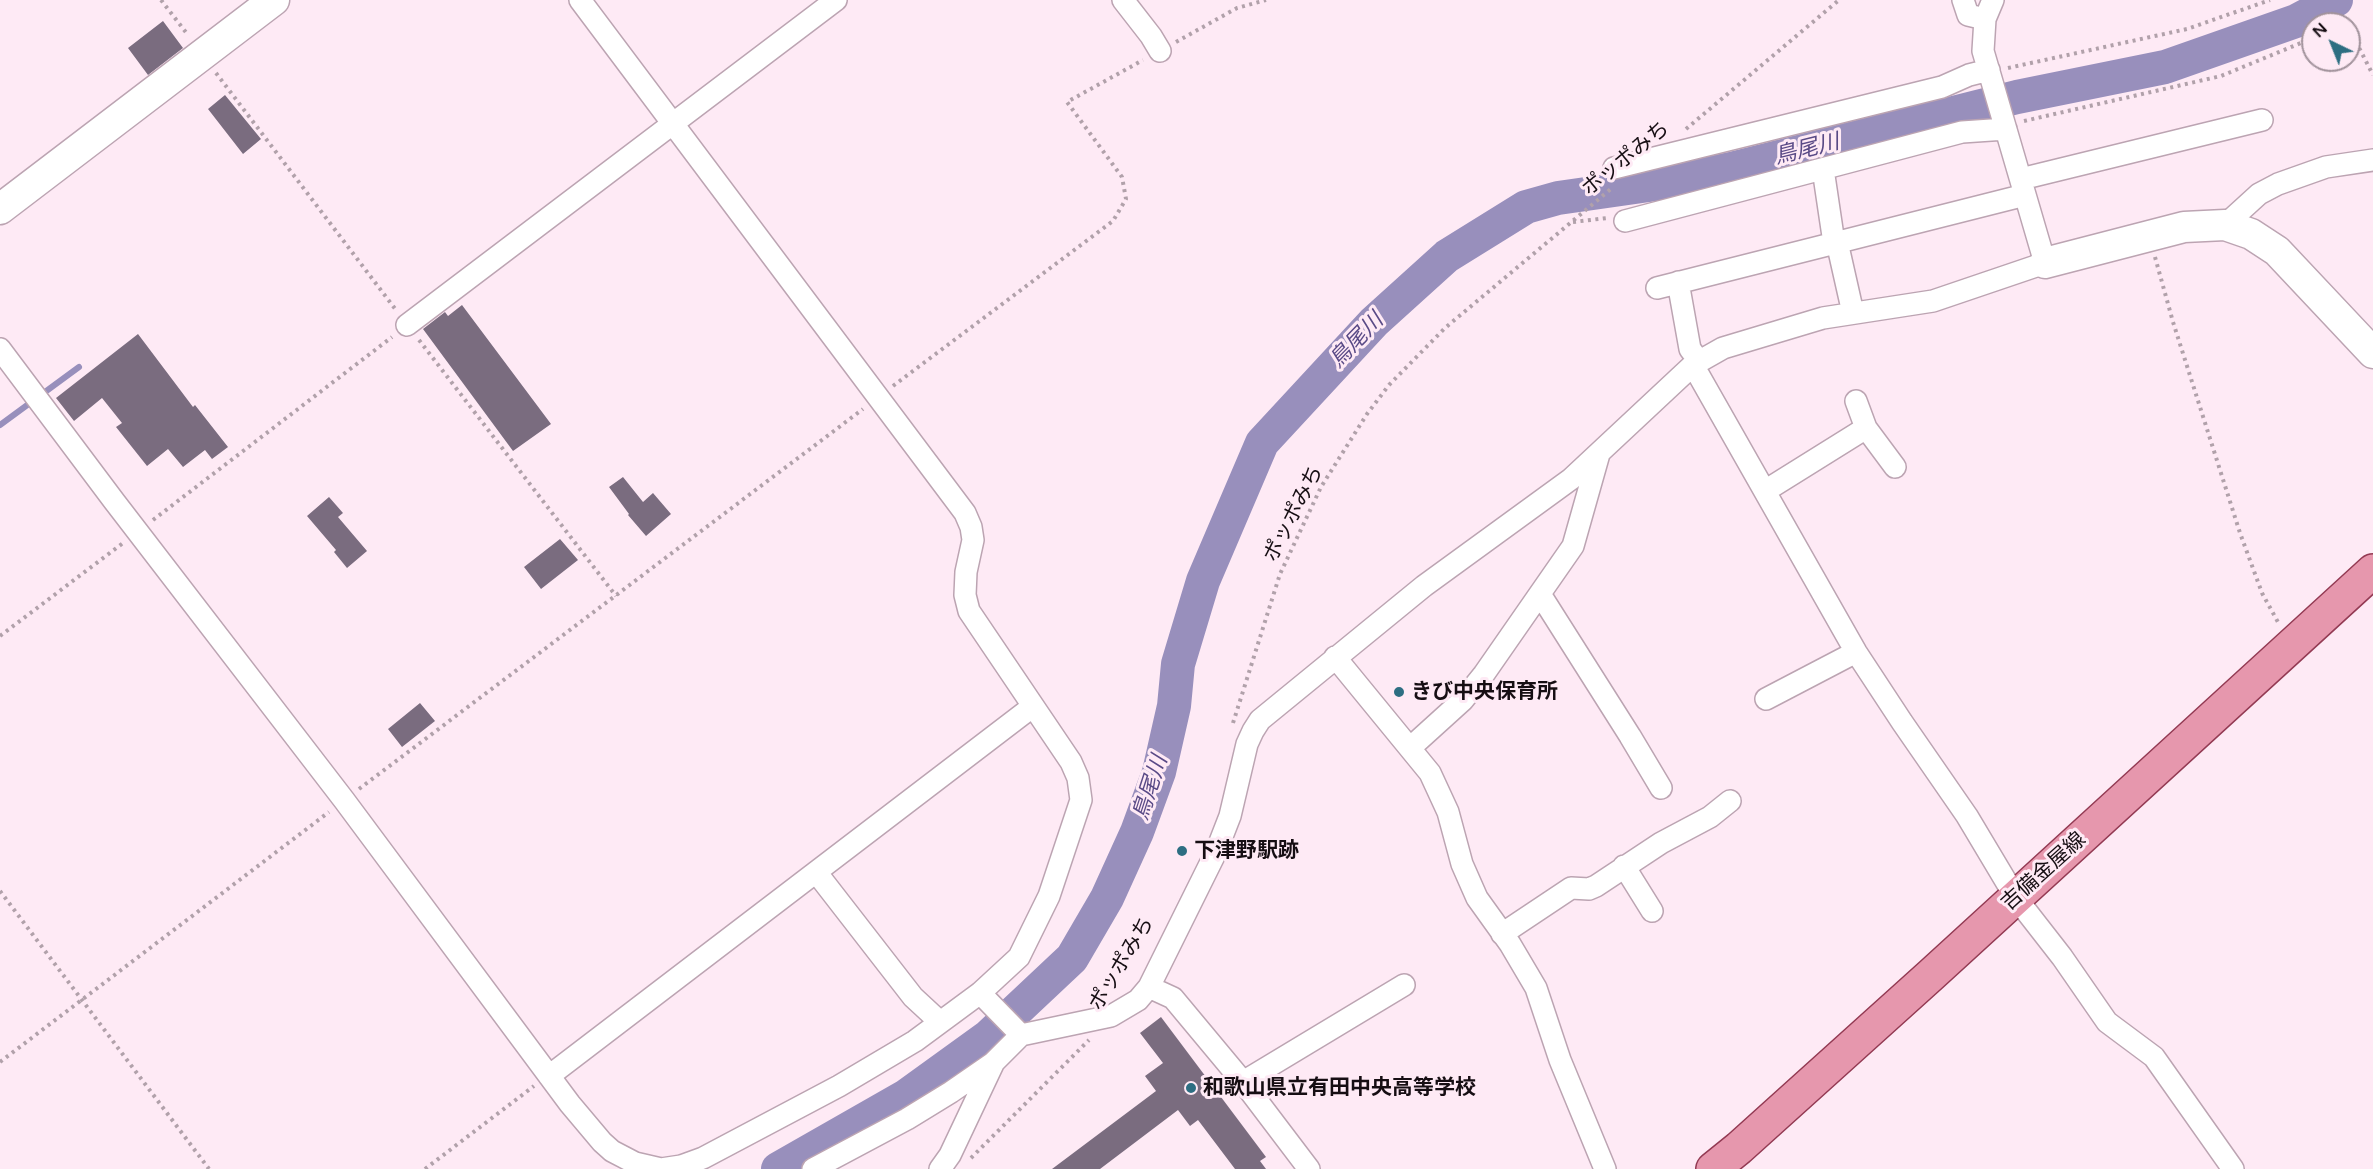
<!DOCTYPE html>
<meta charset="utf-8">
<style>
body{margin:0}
#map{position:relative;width:2373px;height:1169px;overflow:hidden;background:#feeaf5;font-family:"Varela Round",sans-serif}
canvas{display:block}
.north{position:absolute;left:2301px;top:12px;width:60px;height:60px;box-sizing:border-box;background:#feeaf5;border:2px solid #a1929b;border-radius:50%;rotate:317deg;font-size:16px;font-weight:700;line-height:24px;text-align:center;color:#160e13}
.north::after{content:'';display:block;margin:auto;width:21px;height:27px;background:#2d6e82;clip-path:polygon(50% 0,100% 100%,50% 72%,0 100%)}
</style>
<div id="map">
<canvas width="2373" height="1169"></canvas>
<div class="north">N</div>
</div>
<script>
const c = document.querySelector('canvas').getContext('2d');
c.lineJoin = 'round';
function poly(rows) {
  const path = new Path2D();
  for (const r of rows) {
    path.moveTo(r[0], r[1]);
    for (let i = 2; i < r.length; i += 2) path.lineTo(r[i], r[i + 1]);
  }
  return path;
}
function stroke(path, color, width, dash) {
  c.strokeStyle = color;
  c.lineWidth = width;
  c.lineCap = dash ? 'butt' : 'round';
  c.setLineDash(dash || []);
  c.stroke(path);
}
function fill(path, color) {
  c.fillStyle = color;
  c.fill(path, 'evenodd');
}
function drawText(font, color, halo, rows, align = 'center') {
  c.font = font + ' "Varela Round","Noto Sans JP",sans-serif';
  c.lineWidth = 6;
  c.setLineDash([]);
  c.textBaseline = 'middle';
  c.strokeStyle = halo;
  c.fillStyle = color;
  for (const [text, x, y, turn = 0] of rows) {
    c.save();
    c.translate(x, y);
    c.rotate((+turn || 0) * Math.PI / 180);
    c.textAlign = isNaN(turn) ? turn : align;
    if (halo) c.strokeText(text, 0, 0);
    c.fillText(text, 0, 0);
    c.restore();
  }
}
stroke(poly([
 [0,425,79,367]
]), '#988fbc', 6);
stroke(poly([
 [778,1169,906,1096,989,1036,1072,958,1107,898,1137,832,1159,772,1174,706,1178,664,1203,581,1262,443,1374,322,1447,256,1526,207,1558,198,1670,182,1731,169,2017,97,2165,67,2296,21,2336,0]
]), '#988fbc', 34);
fill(poly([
 [163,21,183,48,148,75,128,48],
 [225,95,261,139,243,154,208,109],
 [462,305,551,424,513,451,423,329,445,312,448,316],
 [138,334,193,407,195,405,228,447,212,459,205,450,183,467,168,449,147,466,116,427,122,423,102,398,74,421,56,398],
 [623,477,643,502,653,493,671,514,646,536,628,515,629,514,609,487],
 [329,497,343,513,338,517,367,551,347,568,334,552,336,550,307,516],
 [560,539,578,560,541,589,524,567],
 [420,703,435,721,402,747,388,729],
 [1161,1017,1266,1157,1260,1161,1266,1169,1235,1169,1198,1120,1190,1126,1178,1110,1100,1169,1052,1169,1156,1091,1145,1076,1163,1063,1140,1033]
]), '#7a6c7f');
const street = poly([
 [1123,0,1151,36,1160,51],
 [1963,0,1968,15,1985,19],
 [1614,168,1942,87,1969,75,1989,70],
 [1823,169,1834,243],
 [2021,179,2262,120],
 [1625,221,1962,132,2006,129],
 [2225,225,2259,194,2278,184,2326,167,2373,160],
 [1837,242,1853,313],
 [1678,282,1690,349,1699,361],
 [1657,288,2025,195],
 [407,325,836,0],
 [0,349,114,501,344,800,570,1104,602,1142,612,1151,635,1163,661,1169,681,1166,703,1158,839,1086,915,1041,980,993,1019,957,1049,896,1081,800,1078,778,1071,762,969,611,965,595,966,572,973,540,971,527,965,513,580,0],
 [1693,365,1856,652,1902,722,1967,816,2016,898,2062,957,2107,1022,2154,1057,2233,1169],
 [1856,401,1866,428,1895,467],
 [1765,491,1866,428],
 [1540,594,1630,736,1661,788],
 [1335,657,1430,773,1448,812,1462,864,1477,898,1510,944,1536,988,1560,1060,1605,1169],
 [1766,699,1856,652],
 [1410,748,1463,700,1484,674,1573,546,1599,454],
 [1624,866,1652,911],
 [816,872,913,997,940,1022],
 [1502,934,1571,888,1589,889,1596,886,1661,843,1710,817,1730,801],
 [1149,987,1173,998,1243,1082,1309,1169],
 [980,993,1021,1035],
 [549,1076,1032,707],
 [1243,1082,1404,985],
 [813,1169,907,1119,951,1092,993,1063,1021,1035,1111,1016,1138,1000,1149,987,1216,852,1230,816,1247,744,1253,731,1260,720,1424,586,1571,479,1693,365,1723,348,1823,318,1933,301,2045,263,1983,51,1985,19,1993,0],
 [940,1169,950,1155,993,1064]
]);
const secondary = poly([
 [0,209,274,0],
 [2045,263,2184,227,2225,225,2251,234,2277,251,2373,353]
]);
const primary = poly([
 [1713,1169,1739,1148,1931,975,2373,571]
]);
stroke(street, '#bca4b2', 24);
stroke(secondary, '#bca4b2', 33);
stroke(primary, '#933a53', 36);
stroke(poly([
 [161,0,188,35],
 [2343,24,2347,24],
 [2349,28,2373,75],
 [1176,42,1237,8,1266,0],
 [2008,68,2187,29,2270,0],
 [216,73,396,310],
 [2024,121,2221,76,2313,38],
 [1686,129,1839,0],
 [1573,222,1607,218],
 [2155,257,2173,322,2240,533,2262,593,2279,624],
 [419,340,616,596],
 [893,386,1113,221,1126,199,1122,177,1067,102,1143,60],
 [153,520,392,337],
 [0,636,123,543],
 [1233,723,1280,574,1321,487,1367,414,1389,385,1445,328,1612,188],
 [359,789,863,409],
 [0,891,209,1169],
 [0,1062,329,812],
 [971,1158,1089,1040],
 [425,1169,534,1086]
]), '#b1a1aa', 4, [3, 4.5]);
stroke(street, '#fff', 21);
stroke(secondary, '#fff', 30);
stroke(primary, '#e697ad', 33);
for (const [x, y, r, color] of [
 [1399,692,6,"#2d6e82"],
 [1182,851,6,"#2d6e82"],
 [1191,1088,6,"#2d6e82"]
]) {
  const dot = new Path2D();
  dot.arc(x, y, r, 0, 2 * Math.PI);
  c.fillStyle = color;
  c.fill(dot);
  stroke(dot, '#feeaf5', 2);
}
drawText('21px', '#160e13', '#feeaf5', [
 ["ポッポみち",1626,159,-39],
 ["ポッポみち",1294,514,-63],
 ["吉備金屋線",2044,872,-42],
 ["ポッポみち",1122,964,-59]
]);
drawText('bold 21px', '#160e13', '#feeaf5', [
 ["きび中央保育所",1411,692],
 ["下津野駅跡",1194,851],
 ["和歌山県立有田中央高等学校",1203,1088]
], 'left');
drawText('italic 22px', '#594a86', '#feeaf5', [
 ["鳥尾川",1807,150,-14],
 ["鳥尾川",1357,341,-46],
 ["鳥尾川",1151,788,-72]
]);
</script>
